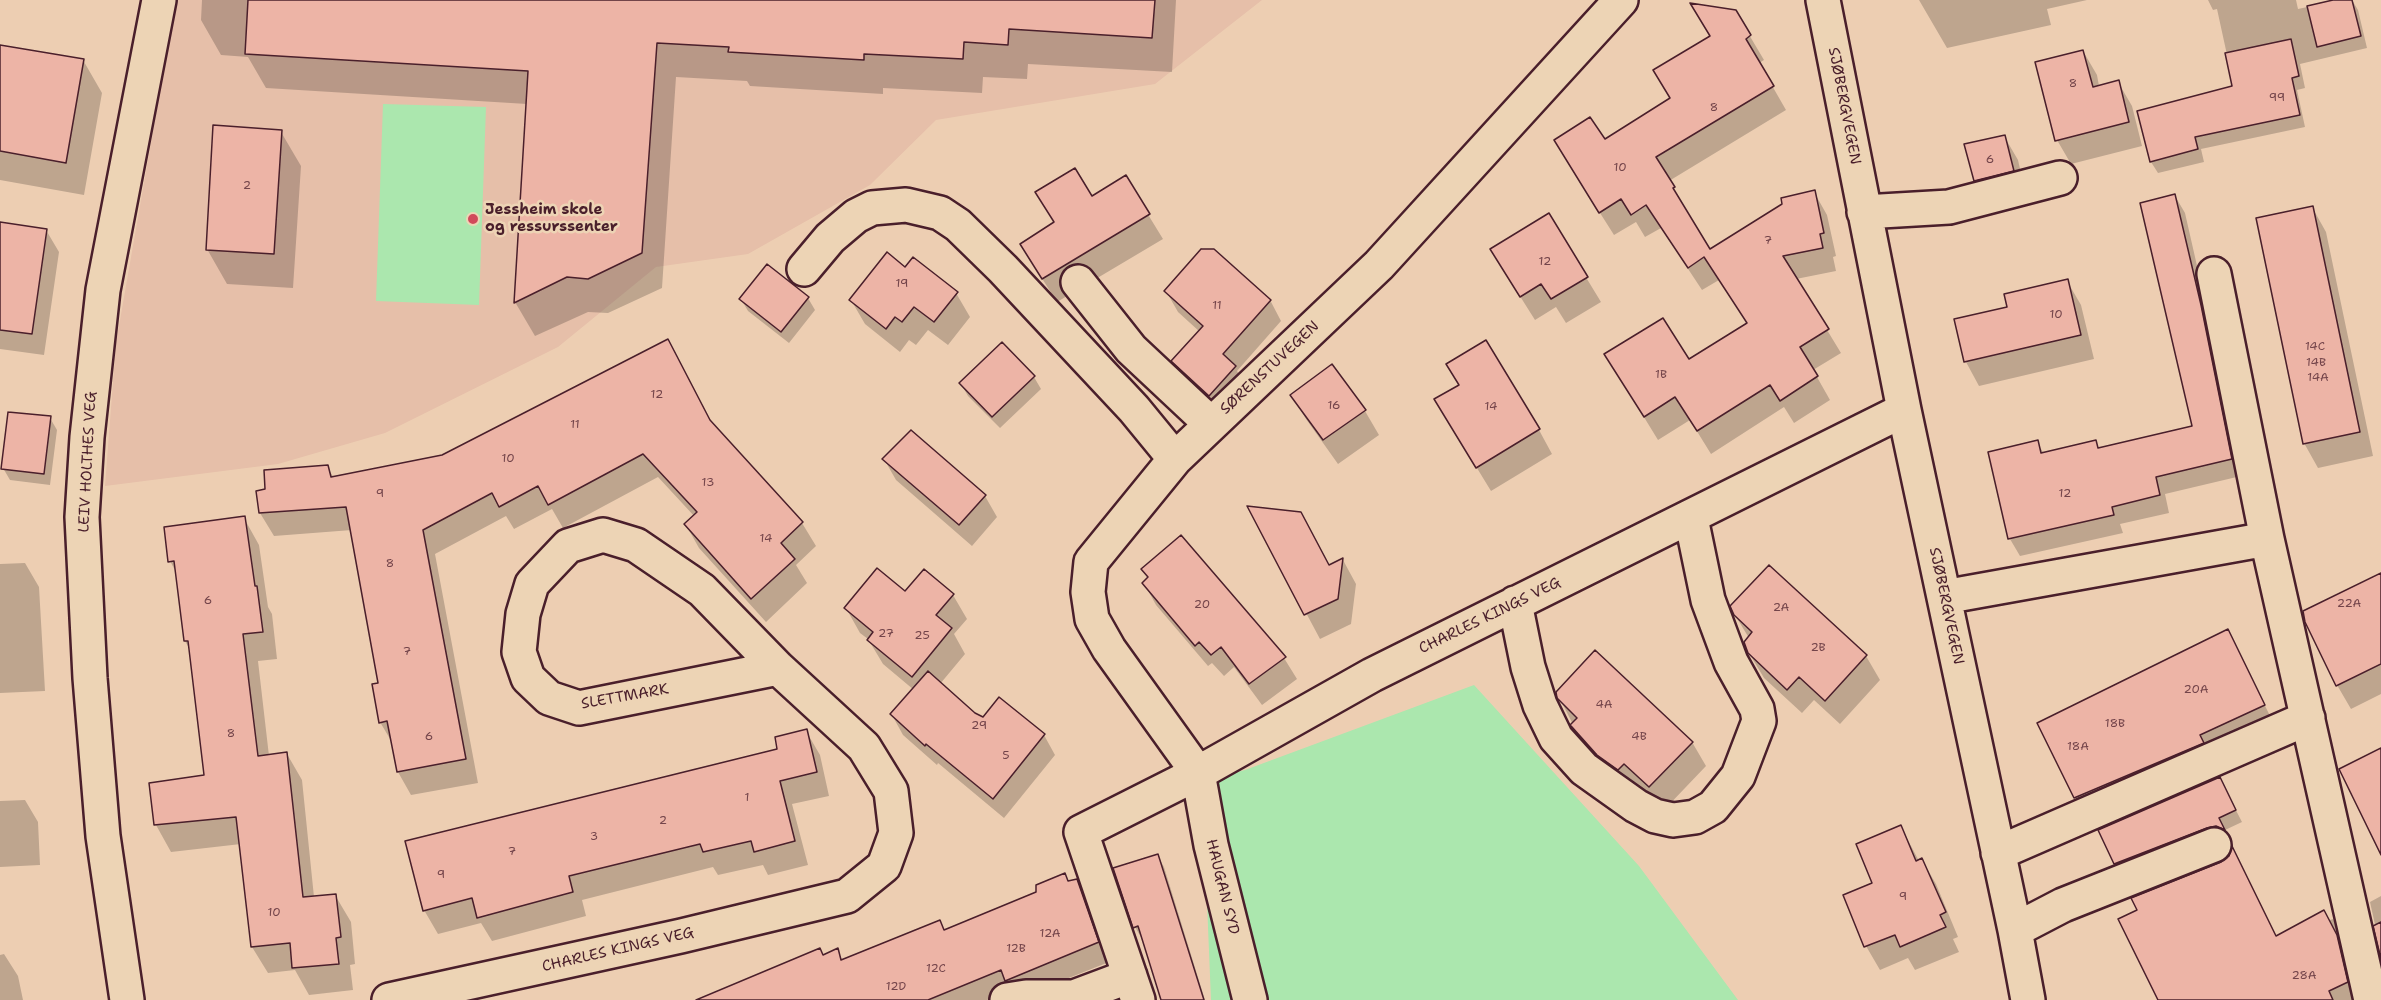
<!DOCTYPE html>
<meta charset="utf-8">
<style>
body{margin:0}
canvas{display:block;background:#edceb2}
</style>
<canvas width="2381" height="1000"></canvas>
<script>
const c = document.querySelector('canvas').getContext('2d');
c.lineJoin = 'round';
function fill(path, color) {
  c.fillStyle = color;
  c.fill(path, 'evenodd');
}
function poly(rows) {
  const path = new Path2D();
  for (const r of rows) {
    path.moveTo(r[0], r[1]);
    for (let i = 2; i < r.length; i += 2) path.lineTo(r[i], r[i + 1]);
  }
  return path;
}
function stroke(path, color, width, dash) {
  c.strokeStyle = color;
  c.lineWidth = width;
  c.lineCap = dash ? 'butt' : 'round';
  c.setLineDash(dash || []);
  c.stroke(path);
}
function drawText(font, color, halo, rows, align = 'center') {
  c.font = font + ' "Shantell Sans",sans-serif';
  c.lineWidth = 5;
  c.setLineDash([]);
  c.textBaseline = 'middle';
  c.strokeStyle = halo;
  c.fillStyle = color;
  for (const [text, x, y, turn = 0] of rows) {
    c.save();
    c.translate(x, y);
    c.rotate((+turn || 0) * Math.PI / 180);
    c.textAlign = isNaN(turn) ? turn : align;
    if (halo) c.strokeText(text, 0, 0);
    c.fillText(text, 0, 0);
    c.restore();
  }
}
fill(poly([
 [176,0,1262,0,1155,84,936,120,870,185,748,254,656,267,558,347,385,433,278,464,105,486,116,343]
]), '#e6bfa9');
fill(poly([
 [383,104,486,107,479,305,376,301],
 [1474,685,1639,866,1738,1000,1211,1000,1202,781,1245,770]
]), '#abe7ae');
fill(poly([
 [202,0,1176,0,1172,72,1028,64,1027,79,983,77,982,93,883,88,883,94,750,86,747,81,676,77,662,288,608,313,588,312,535,336,515,302,527,104,266,88,248,57,221,55,201,20],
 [1919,0,2087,0,2047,9,2051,25,1947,48],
 [2208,0,2296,0,2298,9,2340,0,2352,0,2358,10,2367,48,2300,64,2305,88,2297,90,2305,127,2201,149,2204,162,2158,173,2151,162,2234,87,2217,9,2213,10],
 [1735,11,1764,60,1759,63,1786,110,1669,181,1710,251,1814,192,1827,215,1836,256,1833,257,1836,271,1796,279,1841,353,1813,370,1830,400,1794,423,1784,407,1711,454,1690,420,1658,440,1620,378,1688,361,1748,324,1719,280,1702,290,1661,228,1645,237,1636,222,1614,235,1569,164,1672,99,1711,36],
 [0,47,83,60,102,93,84,195,0,180],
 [2083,51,2097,75,2099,86,2118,82,2132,106,2142,146,2071,164,2057,140],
 [281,132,301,166,293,288,227,284,207,249],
 [2004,136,2018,160,2026,195,1989,205,1975,181],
 [1125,177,1163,239,1057,302,1036,269,1092,198],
 [2175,196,2185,213,2210,323,2241,476,2165,494,2169,513,2120,524,2123,533,2020,556,2010,539,2037,442,2044,454,2095,442,2099,449,2194,427],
 [2312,207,2326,232,2373,456,2318,468,2304,443],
 [1548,215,1601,302,1566,323,1556,307,1535,320,1506,274],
 [0,224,46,230,59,252,44,355,0,349],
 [906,269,956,293,970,317,948,345,928,330,916,345,909,340,900,352,865,324,851,300],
 [2067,281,2081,305,2094,359,1979,386,1966,362,1956,321,2009,308],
 [1166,291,1270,300,1281,321,1237,371,1247,388,1221,415,1184,381,1173,361,1200,332,1178,312],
 [808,298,815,310,789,343,748,311,741,299],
 [1332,366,1365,411,1379,435,1338,464,1306,419,1292,396],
 [1034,377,1041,389,1000,428,968,396,961,384],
 [50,418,57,430,50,485,10,480,3,468],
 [1450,424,1539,430,1552,454,1491,491],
 [712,425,802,523,816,546,796,565,807,583,766,622,699,548,686,525,695,517,658,477,563,528,552,509,514,529,506,516,435,554,478,783,411,795,398,772,393,744,380,722,380,684,352,530,274,536,260,513,327,467,334,478],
 [884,459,985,496,997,517,972,546,896,480],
 [1250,508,1330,566,1343,560,1356,584,1351,624,1320,639],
 [244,518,259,545,268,607,272,614,277,659,258,661,269,756,287,754,302,780,314,897,335,895,351,922,355,964,350,965,353,990,309,995,295,970,268,973,252,947,241,844,171,852,156,825,151,784,206,777,190,650,185,641,177,574,170,561],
 [25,563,39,587,45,691,0,693,0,564],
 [1143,569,1284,658,1297,679,1262,705,1234,667,1224,676,1212,663,1208,666,1156,605,1144,583,1148,579],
 [2381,590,2381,694,2351,709,2337,685],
 [906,593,953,595,967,619,954,634,965,654,940,684,974,714,983,719,1044,735,1055,755,1004,818,938,763,937,765,903,735,892,715,914,690,883,664,868,639,860,633,846,608],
 [1735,615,1866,656,1880,680,1840,724,1814,700,1802,713,1764,678,1749,653,1749,638],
 [2228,631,2277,730,2090,821,2076,797],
 [1559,697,1692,742,1706,766,1664,810,1639,787,1632,793,1587,752],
 [806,731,820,755,829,796,792,804,808,865,768,875,763,865,718,875,713,867,582,900,586,916,492,941,481,923,438,934,424,910,779,750],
 [2226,791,2242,822,2225,830,2229,840,2123,876,2100,831],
 [25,800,38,822,40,865,0,867,0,801],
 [1901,827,1919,861,1922,860,1936,884,1958,937,1953,939,1959,952,1915,970,1908,958,1880,970,1866,946,1845,896,1874,884],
 [2233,849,2277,937,2333,919,2345,941,2358,1000,2159,1000,2222,864,2230,857],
 [1157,855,1164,867,1205,1000,1163,1000,1143,938,1142,939,1135,927],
 [1076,880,1088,900,1109,962,1036,991,995,997,987,1000,753,1000,837,950,843,961,945,932],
 [2381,896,2381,952,2370,902],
 [4,954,18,976,23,1000,0,1000,0,955]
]), '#0003');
const building = poly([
 [248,0,1155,0,1152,38,1009,29,1008,45,964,42,963,59,864,54,864,60,728,52,729,47,657,43,642,253,588,279,567,277,514,303,528,71,245,54,248,0],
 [2333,0,2352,0,2361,36,2317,47,2307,6,2333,0],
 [1690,3,1736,10,1751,35,1746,39,1774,86,1656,157,1675,187,1673,188,1710,249,1782,204,1781,198,1815,190,1824,233,1820,234,1823,248,1783,256,1829,329,1800,347,1818,376,1780,401,1770,385,1697,431,1675,397,1644,417,1604,354,1663,318,1689,359,1747,323,1704,257,1688,268,1646,205,1631,215,1621,199,1599,213,1554,140,1590,117,1605,139,1670,98,1653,70,1710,36,1690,3],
 [2291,39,2299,76,2292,78,2300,115,2195,137,2198,149,2150,162,2137,111,2232,86,2225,53,2291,39],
 [0,45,84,59,66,163,0,151,0,45],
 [2083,50,2093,87,2119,80,2129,122,2055,141,2035,62,2083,50],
 [213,125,282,130,274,254,206,250,213,125],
 [2005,135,2014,171,1974,181,1964,144,2005,135],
 [1075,168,1092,196,1126,175,1150,214,1042,279,1020,244,1054,222,1035,192,1075,168],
 [2175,194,2201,305,2232,459,2156,477,2160,495,2112,507,2114,515,2008,539,1988,452,2038,440,2041,453,2096,440,2098,448,2192,426,2140,203,2175,194],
 [2313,206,2360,432,2303,444,2256,218,2313,206],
 [1549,213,1588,277,1551,299,1541,284,1520,297,1490,249,1549,213],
 [0,222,47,229,32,334,0,330,0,222],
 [1201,249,1214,249,1271,300,1223,354,1236,366,1209,396,1171,361,1203,326,1164,291,1201,249],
 [887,252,905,267,913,257,958,292,934,322,914,307,902,322,895,317,886,329,849,300,887,252],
 [767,264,809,297,781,332,739,299,767,264],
 [2068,279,2081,335,1964,362,1954,319,2007,307,2004,294,2068,279],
 [668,339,710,420,803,522,781,543,795,559,751,599,684,524,697,512,643,454,548,505,538,486,499,507,492,493,423,530,466,759,397,772,387,721,379,723,372,684,378,683,346,507,259,513,256,491,265,489,264,470,328,465,331,477,442,455,668,339],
 [1486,340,1540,429,1476,468,1434,399,1459,385,1446,364,1486,340],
 [1002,342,1035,376,992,417,959,383,1002,342],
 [1332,364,1366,410,1323,440,1290,395,1332,364],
 [8,412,51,416,44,474,1,469,8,412],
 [911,430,986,495,959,525,882,459,911,430],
 [1247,506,1301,512,1329,565,1343,558,1338,599,1304,615,1247,506],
 [245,516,255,586,257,586,263,632,243,634,258,756,287,752,303,897,336,894,341,937,336,938,339,964,292,968,290,943,251,947,236,817,154,825,149,783,204,775,188,641,184,641,174,561,168,562,164,527,245,516],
 [1181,535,1286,657,1249,684,1221,647,1211,655,1199,642,1195,646,1142,583,1148,577,1141,569,1181,535],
 [1769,565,1867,655,1825,701,1799,677,1787,690,1748,653,1744,642,1752,632,1734,615,1730,606,1769,565],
 [877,568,905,591,924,569,954,594,936,615,952,628,912,677,867,640,873,632,844,608,877,568],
 [2381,573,2381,664,2336,686,2305,622,2303,611,2381,573],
 [2228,629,2265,705,2200,735,2204,743,2074,798,2037,723,2228,629],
 [1595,650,1693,742,1649,787,1624,764,1618,770,1597,755,1572,727,1570,725,1577,718,1557,698,1556,692,1595,650],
 [928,671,975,713,983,717,999,697,1045,734,993,799,926,744,925,746,890,714,928,671],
 [807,729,817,772,780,781,795,841,754,852,751,841,703,852,700,844,569,876,573,892,477,918,472,898,423,911,405,841,777,749,775,737,807,729],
 [2381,748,2381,855,2339,769,2381,748],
 [2220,777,2236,810,2219,818,2225,830,2216,826,2207,828,2114,864,2098,830,2220,777],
 [1901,825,1916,861,1922,858,1946,912,1940,915,1946,927,1900,947,1895,935,1864,947,1843,895,1872,883,1856,844,1901,825],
 [2232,846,2276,936,2324,910,2337,935,2348,982,2329,991,2333,1000,2158,1000,2118,919,2137,910,2131,898,2221,862,2229,856,2232,846],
 [1158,854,1171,895,1204,1000,1161,1000,1138,926,1133,928,1113,868,1158,854],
 [1065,873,1068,881,1077,879,1099,942,1005,981,1001,970,928,1000,696,1000,820,948,823,955,838,948,841,960,940,920,944,930,1036,892,1036,885,1065,873],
 [2381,922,2381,959,2373,926,2381,922]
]);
fill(building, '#edb4a6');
stroke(building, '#4a1f2b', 1.5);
const minor = poly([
 [1823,0,1904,410,2015,930,2028,1000],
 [1864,212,1949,207,2060,178],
 [804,269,830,238,856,216,872,208,906,205,940,213,958,225,1003,269,1134,409,1175,459],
 [1078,282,1131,349,1211,424],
 [2267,539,2371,1000],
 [1944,597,2267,539,2214,274],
 [1515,603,1528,667,1540,705,1556,738,1584,769,1636,806,1655,816,1673,820,1695,817,1713,807,1738,776,1759,721,1757,709,1731,662,1708,600,1691,518],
 [1998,853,2308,718],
 [2015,930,2063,905,2214,845],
 [127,1000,103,836,90,678,82,517,87,437,103,290,159,0],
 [389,1000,681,936,847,896,884,866,896,833,891,791,864,747,778,668,702,590,636,545,603,535,568,546,532,584,523,614,519,652,528,678,549,698,579,708,778,668],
 [1007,1000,1026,997,1074,997,1130,976],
 [1138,1000,1081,832,1198,773,1372,675,1904,410],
 [1250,1000,1211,845,1198,773,1109,649,1092,619,1088,592,1091,562,1175,459,1379,265,1621,0]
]);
stroke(minor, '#4a1f2b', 38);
stroke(minor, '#edd4b5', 33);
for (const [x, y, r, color] of [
 [473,219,6,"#d1495b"]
]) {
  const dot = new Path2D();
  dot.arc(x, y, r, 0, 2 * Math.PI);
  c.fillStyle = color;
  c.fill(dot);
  stroke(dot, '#edd4b5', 2);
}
drawText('12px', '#73444a', null, [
 ["8",2073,84],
 ["99",2277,98],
 ["8",1714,108],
 ["6",1990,160],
 ["10",1620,168],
 ["2",247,186],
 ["7",1768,241],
 ["12",1545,262],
 ["19",902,284],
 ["11",1217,306],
 ["10",2056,315],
 ["14C",2315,347],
 ["14B",2316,363],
 ["1B",1661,375],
 ["14A",2318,378],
 ["12",657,395],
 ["16",1334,406],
 ["14",1491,407],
 ["11",575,425],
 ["10",508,459],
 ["13",708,483],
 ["9",380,494],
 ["12",2065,494],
 ["14",766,539],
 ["8",390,564],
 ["6",208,601],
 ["22A",2349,604],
 ["20",1202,605],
 ["2A",1781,608],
 ["27",886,634],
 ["25",922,636],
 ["2B",1818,648],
 ["7",407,652],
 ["20A",2196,690],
 ["4A",1604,705],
 ["18B",2115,724],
 ["29",979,726],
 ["8",231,734],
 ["6",429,737],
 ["4B",1639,737],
 ["18A",2078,747],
 ["5",1006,756],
 ["1",747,798],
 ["2",663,821],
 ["3",594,837],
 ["7",512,852],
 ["9",441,875],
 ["9",1903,897],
 ["10",274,913],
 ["12A",1050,934],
 ["12B",1016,949],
 ["12C",936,969],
 ["28A",2304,976],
 ["12D",896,987]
]);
drawText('15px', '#4a1f2b', '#edd4b5', [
 ["SJØBERGVEGEN",1844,106,79],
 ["SØRENSTUVEGEN",1270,368,-43],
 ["LEIV HOLTHES VEG",88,462,-87],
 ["SJØBERGVEGEN",1946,606,78],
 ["CHARLES KINGS VEG",1490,616,-26],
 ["SLETTMARK",625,697,-10],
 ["HAUGAN SYD",1222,887,76],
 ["CHARLES KINGS VEG",618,950,-13]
]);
drawText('bold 15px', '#4a1f2b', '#edd4b5', [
 ["Jessheim skole",485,210],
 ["og ressurssenter",485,227]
], 'left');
</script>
